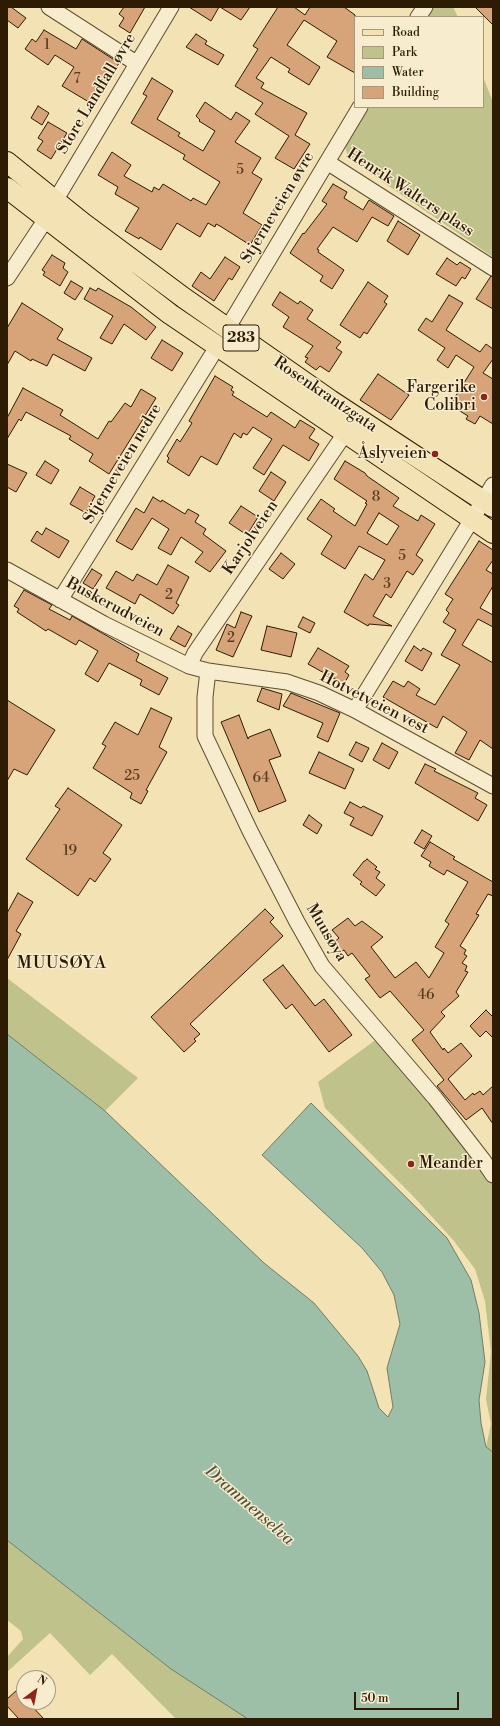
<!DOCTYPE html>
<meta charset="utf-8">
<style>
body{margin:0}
#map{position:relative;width:500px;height:1726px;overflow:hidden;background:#f3e2b4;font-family:"Libre Bodoni",serif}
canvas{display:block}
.frame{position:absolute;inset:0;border:8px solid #2d1b03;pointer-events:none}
.legend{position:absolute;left:354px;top:16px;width:130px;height:92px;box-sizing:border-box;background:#f7ecce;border:1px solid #a6987d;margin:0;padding:5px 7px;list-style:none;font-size:12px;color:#2d1b03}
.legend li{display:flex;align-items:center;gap:8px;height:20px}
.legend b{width:20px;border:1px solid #a6987d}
.north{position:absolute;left:16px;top:1670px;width:40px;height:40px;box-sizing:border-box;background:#f7ecce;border:1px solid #a6987d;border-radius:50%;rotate:32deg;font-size:11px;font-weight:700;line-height:16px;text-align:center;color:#2d1b03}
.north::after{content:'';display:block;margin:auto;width:14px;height:18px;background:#8f2418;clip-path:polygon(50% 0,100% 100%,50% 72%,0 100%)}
.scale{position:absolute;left:354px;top:1692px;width:105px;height:18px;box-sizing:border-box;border:2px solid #2d1b03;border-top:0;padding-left:5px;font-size:12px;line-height:14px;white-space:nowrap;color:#2d1b03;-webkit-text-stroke:3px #f7ecce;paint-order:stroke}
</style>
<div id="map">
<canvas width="500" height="1726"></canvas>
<div class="frame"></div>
<ul class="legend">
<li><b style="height:5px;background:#f3e2b4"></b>Road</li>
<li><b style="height:11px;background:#bfc28a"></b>Park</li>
<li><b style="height:11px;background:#9dbfa7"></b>Water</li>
<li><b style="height:11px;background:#d7a379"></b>Building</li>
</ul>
<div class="north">N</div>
<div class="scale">50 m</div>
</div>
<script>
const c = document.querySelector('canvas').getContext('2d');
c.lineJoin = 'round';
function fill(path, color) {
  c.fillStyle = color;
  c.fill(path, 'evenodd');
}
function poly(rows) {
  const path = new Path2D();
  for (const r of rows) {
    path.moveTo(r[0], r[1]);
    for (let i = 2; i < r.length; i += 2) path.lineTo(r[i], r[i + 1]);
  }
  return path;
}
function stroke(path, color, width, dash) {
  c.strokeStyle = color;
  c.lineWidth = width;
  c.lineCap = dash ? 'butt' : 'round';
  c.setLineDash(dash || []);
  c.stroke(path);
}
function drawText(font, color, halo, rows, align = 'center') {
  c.font = font + ' "Libre Bodoni",serif';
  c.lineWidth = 3;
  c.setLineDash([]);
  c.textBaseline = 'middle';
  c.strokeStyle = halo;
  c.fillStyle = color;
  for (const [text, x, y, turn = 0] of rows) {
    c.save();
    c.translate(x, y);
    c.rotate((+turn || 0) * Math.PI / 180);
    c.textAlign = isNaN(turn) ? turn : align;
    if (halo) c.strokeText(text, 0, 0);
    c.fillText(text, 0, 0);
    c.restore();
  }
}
fill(poly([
 [434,7,453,7,458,17,424,17],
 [483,77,493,102,493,257,349,159,345,147,369,107,483,107],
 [7,978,138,1078,105,1111,7,1034],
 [381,1036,493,1175,493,1451,486,1447,491,1424,486,1399,491,1352,485,1301,475,1269,454,1241,414,1197,325,1108,318,1082],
 [7,1540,171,1669,248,1719,176,1719,112,1654,90,1675,50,1633,7,1672,7,1657,23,1639,21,1631,7,1620]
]), '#bfc28a');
const water = poly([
 [7,1034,105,1111,264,1263,314,1303,358,1356,367,1371,379,1408,388,1417,393,1407,387,1368,400,1324,394,1295,382,1272,362,1248,262,1155,311,1103,447,1238,471,1280,479,1313,485,1362,479,1400,481,1423,486,1447,493,1452,493,1719,248,1719,171,1669,7,1540,7,1034]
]);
fill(water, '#9dbfa7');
stroke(water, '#707d65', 1);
const building = poly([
 [7,7,11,7,26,18,18,28,7,20,7,7],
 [124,7,145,7,130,33,119,26,124,18,119,14,124,7],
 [189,7,219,7,211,21,189,7],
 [220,7,250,7,241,20,220,7],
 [278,7,294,7,305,15,310,7,344,7,355,15,355,73,327,57,337,41,304,20,287,45,320,67,309,85,288,72,290,69,271,57,256,78,264,83,261,88,307,113,295,135,310,144,294,169,275,158,289,136,255,114,263,103,235,86,258,49,253,46,278,7],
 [475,7,493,7,493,25,475,7],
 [44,30,76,49,82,39,119,63,94,105,62,86,74,67,55,55,48,65,25,49,32,39,36,42,44,30],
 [196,34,207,41,205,44,224,55,218,65,186,47,196,34],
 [152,78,173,91,157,119,180,133,178,136,203,151,215,131,199,121,200,120,196,116,205,102,231,120,236,112,250,121,235,142,261,158,252,173,262,179,243,213,262,225,250,245,220,226,216,224,215,227,208,223,200,237,177,223,161,250,140,237,139,239,125,231,139,208,115,194,118,187,98,175,112,152,131,165,124,176,152,192,154,187,159,190,163,184,191,201,193,198,206,205,220,182,183,159,185,155,131,123,147,96,143,94,152,78],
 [38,106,49,113,42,125,31,118,38,106],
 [48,122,67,133,51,159,37,150,43,141,38,138,48,122],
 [333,184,347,192,344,198,363,210,369,200,394,216,388,226,372,217,357,242,333,227,317,249,319,250,318,252,344,270,332,289,320,281,323,276,290,253,303,233,304,234,327,204,322,201,333,184],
 [398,221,420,235,408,255,387,241,398,221],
 [52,255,65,263,63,268,68,272,60,286,43,275,45,272,42,270,52,255],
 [225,257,240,267,232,280,229,278,214,301,192,286,201,272,210,279,225,257],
 [447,258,457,265,460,262,471,269,465,279,462,277,456,286,436,274,447,258],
 [491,276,493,277,493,309,476,299,491,276],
 [71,281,83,288,75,300,64,293,71,281],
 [368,282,388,296,384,302,387,304,367,334,364,332,360,338,340,325,368,282],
 [90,288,96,291,98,288,131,307,156,327,146,340,124,324,112,344,100,338,113,316,84,299,90,288],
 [280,292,298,304,300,301,313,310,307,319,341,342,336,348,342,352,329,372,320,366,316,370,305,362,308,358,305,357,313,346,283,327,289,317,272,305,280,292],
 [449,295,463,303,446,330,480,352,486,344,493,349,493,359,483,373,493,379,493,424,480,416,475,424,466,419,468,416,450,405,474,367,456,355,448,368,437,360,445,348,418,330,426,318,432,322,449,295],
 [22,303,63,329,57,339,92,358,85,371,53,354,47,366,32,359,31,361,15,351,7,365,7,328,22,303],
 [162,340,183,353,172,371,151,358,162,340],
 [378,374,409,395,391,420,360,400,378,374],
 [215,376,233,387,231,390,234,392,232,395,267,417,271,412,295,428,300,420,315,429,309,438,319,444,309,461,283,445,264,475,253,468,272,439,253,427,247,435,243,433,241,438,234,433,217,465,201,456,189,476,167,462,169,458,167,456,177,439,180,442,192,423,189,421,215,376],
 [23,388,63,410,60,415,98,439,109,421,111,422,125,403,131,407,141,389,156,398,109,474,89,461,93,454,69,439,71,436,26,412,21,421,19,419,7,439,7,418,23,388],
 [45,461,59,470,51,484,36,475,45,461],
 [345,461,365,473,367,476,399,498,393,506,418,521,421,515,435,524,416,555,423,560,413,575,407,571,391,598,386,594,373,616,392,626,369,624,368,626,344,612,365,574,373,580,385,560,359,546,345,569,321,554,332,536,307,519,321,499,335,509,333,511,355,526,367,504,365,503,367,501,334,479,345,461],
 [379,513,399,526,387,545,367,533,379,513],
 [7,464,27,473,16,492,7,487,7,464],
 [271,472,286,482,274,501,259,491,271,472],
 [80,487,95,496,86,513,70,504,80,487],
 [153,497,161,502,162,500,185,514,188,509,199,515,195,522,206,529,203,534,226,551,210,572,195,562,203,552,181,537,171,555,158,548,169,529,152,518,132,550,116,541,136,508,144,513,153,497],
 [241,506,258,517,247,535,229,523,241,506],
 [46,528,69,541,59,558,31,541,37,531,42,535,46,528],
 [479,541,493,550,493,560,486,570,493,574,493,586,480,608,493,615,493,627,478,619,462,645,493,663,493,749,480,740,469,760,455,753,467,732,443,716,437,728,383,697,393,681,404,687,408,681,420,689,416,695,435,705,460,665,441,655,456,630,443,622,449,613,446,610,453,599,445,594,479,541],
 [281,553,295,564,283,579,269,569,281,553],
 [168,565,189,577,176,603,179,605,173,614,140,594,135,604,106,588,116,571,133,581,137,574,157,585,168,565],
 [92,569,102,575,93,589,83,583,92,569],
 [24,590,52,605,49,609,70,620,72,616,139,654,136,661,168,678,159,695,140,685,142,680,109,663,98,682,85,674,98,651,79,640,76,645,48,629,46,631,17,612,19,609,14,606,24,590],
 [241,612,252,616,233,657,216,650,227,624,235,628,241,612],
 [303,617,315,623,310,633,298,627,303,617],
 [178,626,192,634,185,647,170,639,178,626],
 [267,626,297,633,291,657,261,650,267,626],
 [414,646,421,651,423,648,432,653,422,671,405,661,414,646],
 [318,648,349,666,345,672,349,675,344,684,308,664,318,648],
 [262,688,282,694,279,710,257,701,262,688],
 [291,693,340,713,328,742,317,737,323,723,283,706,291,693],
 [7,700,55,730,27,775,14,769,7,781,7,700],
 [151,708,172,718,159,747,167,752,146,790,148,791,141,804,130,798,132,793,93,768,106,746,102,744,115,722,138,735,151,708],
 [239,715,248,739,249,737,270,729,281,756,269,760,286,801,259,812,221,722,239,715],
 [356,742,369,748,362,762,349,755,356,742],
 [382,743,398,752,389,769,373,760,382,743],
 [319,752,354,769,345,789,309,773,319,752],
 [425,764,436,769,434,771,478,793,475,798,487,805,478,821,415,783,425,764],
 [68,788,122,825,103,853,111,859,95,882,90,878,78,896,26,859,60,809,55,806,68,788],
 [350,802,361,808,363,806,383,816,372,836,350,825,354,818,344,813,350,802],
 [309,815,322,825,317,834,303,825,309,815],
 [422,830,432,836,424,849,414,843,422,830],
 [430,842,455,857,453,859,493,882,493,896,488,894,476,914,479,915,460,946,466,950,464,954,467,956,462,963,467,966,465,971,468,972,456,992,459,996,441,1012,445,1016,430,1032,443,1050,444,1048,448,1053,461,1043,472,1056,448,1079,465,1100,473,1093,474,1095,480,1091,483,1095,493,1086,493,1124,482,1108,466,1120,437,1086,444,1080,412,1040,424,1030,390,991,380,998,365,979,370,976,352,953,348,956,344,950,338,954,331,945,339,938,332,930,348,918,355,926,362,921,383,937,371,947,395,978,416,962,429,978,444,953,435,947,449,924,445,921,468,882,447,870,444,875,429,866,431,862,421,856,430,842],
 [367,859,377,867,375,869,380,872,376,878,385,885,376,896,360,884,362,882,353,875,364,861,365,861,367,859],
 [18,893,33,902,16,931,21,934,7,960,7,913,18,893],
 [265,909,274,918,270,922,283,936,190,1024,200,1034,194,1039,196,1041,184,1052,151,1017,265,909],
 [283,965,315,1006,324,999,352,1035,329,1052,292,1004,286,1009,263,980,283,965],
 [486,1010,493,1017,493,1038,486,1031,480,1037,470,1026,486,1010],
 [17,1690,24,1697,24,1702,28,1702,44,1719,19,1719,7,1706,7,1699,17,1690]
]);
fill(building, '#d7a379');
stroke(building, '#2d1b03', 1);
const minor = poly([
 [49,7,136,63],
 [418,17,425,7],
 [327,162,493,268],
 [55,201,171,7],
 [7,278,46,219],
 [227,329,360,107],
 [7,570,104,624,189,666,208,671,287,682,319,693,355,710,493,786],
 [60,600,217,347],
 [189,666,195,653,346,432],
 [208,671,205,697,205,736,250,831,297,922,322,966,435,1098,483,1160,493,1175],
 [355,710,493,485]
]);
const major = poly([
 [7,162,83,223,184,298,330,400,493,507],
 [7,188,170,314,493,533]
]);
stroke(minor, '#5e4d2f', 17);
stroke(major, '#2d1b03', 22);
stroke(minor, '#f7ecce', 15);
stroke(major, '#f3e2b4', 20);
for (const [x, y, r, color] of [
 [484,397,4,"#8f2418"],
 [435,454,4,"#8f2418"],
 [411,1164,4,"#8f2418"]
]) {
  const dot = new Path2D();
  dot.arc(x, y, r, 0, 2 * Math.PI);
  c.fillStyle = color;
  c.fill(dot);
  stroke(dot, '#f7ecce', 1.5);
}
drawText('14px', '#583d20', null, [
 ["1",47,46],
 ["7",77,80],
 ["5",240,171],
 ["8",376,498],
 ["5",402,557],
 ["3",387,585],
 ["2",169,596],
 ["2",231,639],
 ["25",132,777],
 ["64",261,779],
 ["19",70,852],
 ["46",426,996]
]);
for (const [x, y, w] of [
 [241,338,36]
]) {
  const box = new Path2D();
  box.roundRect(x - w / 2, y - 13, w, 26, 3);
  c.fillStyle = '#f7ecce';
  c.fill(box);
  stroke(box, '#2d1b03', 1);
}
drawText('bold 15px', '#2d1b03', null, [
 ["283",241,338]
]);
drawText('16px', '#2d1b03', '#f7ecce', [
 ["Store Landfall øvre",97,94,-59],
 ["Henrik Walters plass",410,193,33],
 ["Stjerneveien øvre",278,208,-59],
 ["Rosenkrantzgata",325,395,34],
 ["Stjerneveien nedre",123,464,-59],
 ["Karjolveien",251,538,-56],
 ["Buskerudveien",115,608,28],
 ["Hotvetveien vest",374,703,27],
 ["Muusøya",326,933,59]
]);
drawText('16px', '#2d1b03', '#f7ecce', [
 ["Fargerike",476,388],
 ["Colibri",476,406],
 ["Åslyveien",427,454],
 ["Meander",419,1164,"left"]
], 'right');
c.letterSpacing = '1px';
drawText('17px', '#2d1b03', '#f7ecce', [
 ["MUUSØYA",62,964]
]);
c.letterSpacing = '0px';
drawText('italic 17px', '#54543c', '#f7ecce', [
 ["Drammenselva",249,1506,41]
]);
</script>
